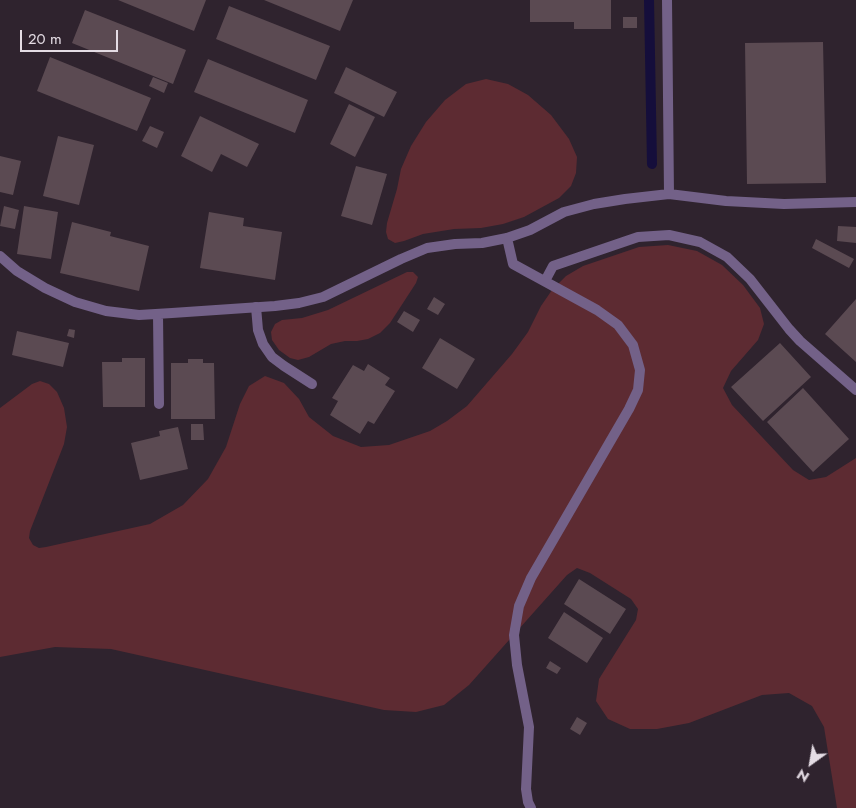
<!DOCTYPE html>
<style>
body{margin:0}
#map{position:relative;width:856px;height:808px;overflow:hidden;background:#2f232e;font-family:Jost,sans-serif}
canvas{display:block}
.north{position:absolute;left:786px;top:738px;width:50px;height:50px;-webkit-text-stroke:4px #2f232e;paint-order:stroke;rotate:212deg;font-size:14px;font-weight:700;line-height:20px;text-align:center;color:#e4dce4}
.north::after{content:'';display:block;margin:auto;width:18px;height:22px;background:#e4dce4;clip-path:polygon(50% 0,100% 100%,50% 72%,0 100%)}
.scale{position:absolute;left:20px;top:30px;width:98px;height:22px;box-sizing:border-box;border:2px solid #e4dce4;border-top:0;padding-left:6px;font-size:15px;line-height:18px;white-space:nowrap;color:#e4dce4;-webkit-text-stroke:4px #2f232e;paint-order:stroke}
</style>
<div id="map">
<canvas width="856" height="808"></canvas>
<div class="north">N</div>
<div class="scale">20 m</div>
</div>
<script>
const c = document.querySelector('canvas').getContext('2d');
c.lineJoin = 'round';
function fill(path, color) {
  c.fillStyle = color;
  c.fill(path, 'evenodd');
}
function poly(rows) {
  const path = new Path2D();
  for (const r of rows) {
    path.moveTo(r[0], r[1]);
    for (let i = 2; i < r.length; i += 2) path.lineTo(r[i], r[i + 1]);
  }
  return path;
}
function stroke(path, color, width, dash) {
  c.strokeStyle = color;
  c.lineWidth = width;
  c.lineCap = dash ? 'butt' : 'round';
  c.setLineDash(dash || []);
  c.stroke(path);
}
fill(poly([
 [486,79,508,84,528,95,551,115,569,139,577,157,576,173,571,186,559,198,524,217,503,224,481,228,454,229,423,234,404,241,395,243,388,239,386,232,387,223,397,189,401,169,411,146,426,122,445,100,466,84],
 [668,245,697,251,722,265,743,285,760,308,764,324,758,340,731,371,723,388,732,405,793,470,809,480,826,477,856,458,856,808,837,808,824,727,812,706,789,693,762,695,689,723,657,729,630,729,608,719,596,701,599,679,636,620,638,609,631,599,590,573,577,568,567,575,469,685,444,705,416,712,384,710,111,649,55,647,0,657,0,408,32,384,40,381,49,384,57,392,64,408,67,427,64,444,30,531,29,538,33,545,39,548,46,547,150,524,183,505,208,479,226,447,240,404,249,386,265,376,284,383,299,399,309,417,333,436,361,447,389,445,430,431,447,421,467,406,512,354,528,332,541,306,552,290,566,276,583,266,639,247],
 [407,272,413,272,418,277,416,283,390,323,380,333,368,339,357,341,345,341,331,344,309,357,298,360,290,358,279,350,272,340,271,332,275,324,282,320,302,318,328,310]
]), '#5d2b32');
stroke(poly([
 [649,0,652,164]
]), '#150e3b', 10);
fill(poly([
 [118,0,206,0,194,31],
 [264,0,353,0,340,31],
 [530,0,611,0,611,29,574,29,574,22,530,22],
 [229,6,330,46,316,80,216,39],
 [85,10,186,50,173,84,72,43],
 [623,17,637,17,637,28,623,28],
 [823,42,826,183,747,184,745,43],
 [50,57,151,98,137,131,37,91],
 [208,59,308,100,295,133,194,92],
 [346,67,397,92,384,117,334,93],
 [153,77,168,83,164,93,149,86],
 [349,104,375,117,355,157,330,144],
 [200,116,259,144,247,167,221,154,212,172,181,156],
 [150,126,164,132,157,148,142,141],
 [58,136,94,145,79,205,43,196],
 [0,156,21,161,13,195,0,192],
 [356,166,387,174,372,225,341,216],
 [4,206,19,210,15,229,0,226],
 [24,206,58,212,51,259,17,254],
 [209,212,244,218,243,226,282,232,275,280,200,268],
 [72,222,111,232,110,236,149,246,139,291,60,273],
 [838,226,856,227,856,243,837,241],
 [816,239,854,259,849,268,812,248],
 [434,297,445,304,438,315,427,309],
 [856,299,856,362,825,334],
 [404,311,420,320,413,332,397,322],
 [69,329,75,330,74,338,67,336],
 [17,331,69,343,63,367,12,355],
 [440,338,475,359,457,389,422,368],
 [780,343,811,377,763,421,731,387],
 [122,358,145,358,145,407,103,407,102,362,122,362],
 [188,359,203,359,203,363,214,363,215,419,171,419,171,363,188,363],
 [368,364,390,378,385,385,395,391,374,424,368,421,360,434,330,415,338,401,332,398,353,365,364,371],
 [803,388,849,439,813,472,767,422],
 [191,424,203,424,204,440,191,440],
 [178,427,188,469,140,480,131,443,160,436,159,431],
 [579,579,626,609,610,634,564,604],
 [564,612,603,638,587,663,548,638],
 [550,661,561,668,557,674,546,668],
 [577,717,587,723,580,735,570,729]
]), '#5b4a52');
stroke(poly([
 [256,307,258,330,263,344,272,357,284,366,312,384]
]), '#736188', 10);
stroke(poly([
 [667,0,669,194],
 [507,238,513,264,597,310,618,325,633,345,640,370,638,390,629,409,531,578,519,606,514,635,517,665,529,727,526,789,528,802,531,808],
 [0,256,17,271,45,288,75,302,106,311,139,315,172,313,275,306,299,303,323,297,401,259,427,248,455,244,482,243,507,238,530,230,564,212,594,204,625,199,669,194,726,201,784,204,856,202],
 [545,281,553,266,638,237,669,235,700,242,727,257,750,279,789,329,800,341,856,390],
 [158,314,159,404]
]), '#736188', 10);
</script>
